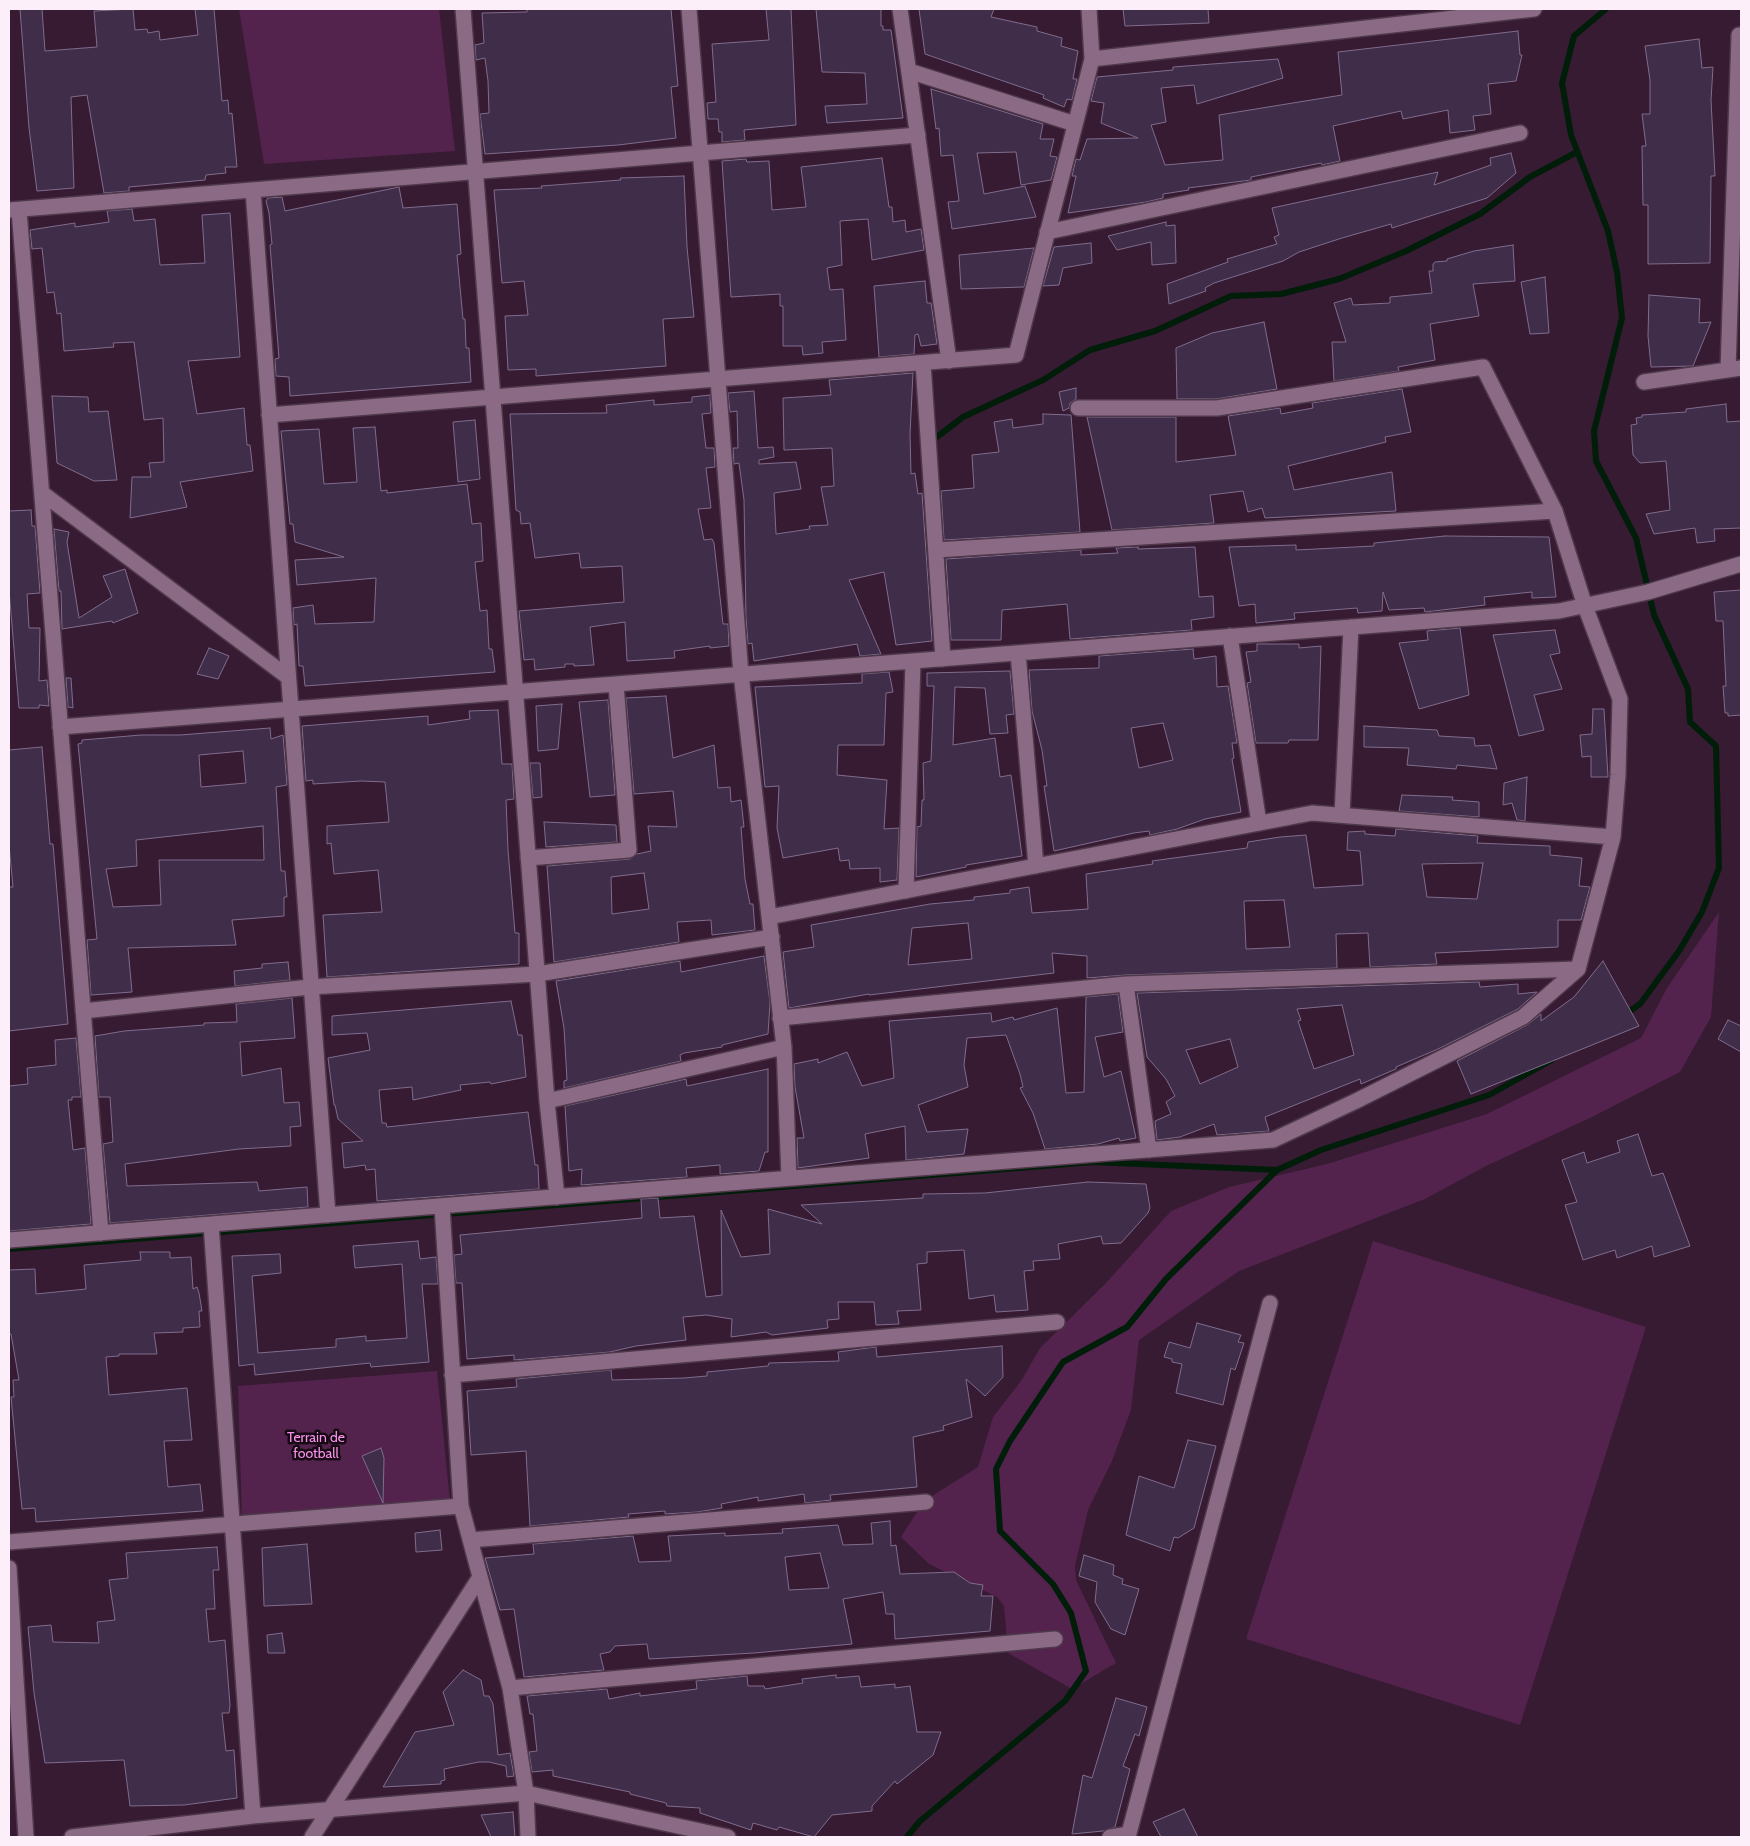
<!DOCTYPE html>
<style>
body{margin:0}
#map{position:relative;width:1750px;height:1846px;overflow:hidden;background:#361b32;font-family:Cabin,sans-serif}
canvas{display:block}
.frame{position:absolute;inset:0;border:10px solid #fdeffa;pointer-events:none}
</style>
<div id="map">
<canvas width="1750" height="1846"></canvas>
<div class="frame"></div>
</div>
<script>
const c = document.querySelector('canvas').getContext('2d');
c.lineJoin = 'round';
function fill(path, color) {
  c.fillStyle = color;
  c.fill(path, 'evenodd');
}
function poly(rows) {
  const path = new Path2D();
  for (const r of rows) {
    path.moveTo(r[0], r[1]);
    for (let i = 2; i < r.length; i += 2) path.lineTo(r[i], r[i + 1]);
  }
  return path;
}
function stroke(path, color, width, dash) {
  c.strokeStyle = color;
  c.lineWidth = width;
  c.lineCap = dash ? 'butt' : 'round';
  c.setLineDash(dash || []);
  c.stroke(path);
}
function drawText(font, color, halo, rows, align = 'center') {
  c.font = font + ' Cabin,sans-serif';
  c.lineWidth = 5;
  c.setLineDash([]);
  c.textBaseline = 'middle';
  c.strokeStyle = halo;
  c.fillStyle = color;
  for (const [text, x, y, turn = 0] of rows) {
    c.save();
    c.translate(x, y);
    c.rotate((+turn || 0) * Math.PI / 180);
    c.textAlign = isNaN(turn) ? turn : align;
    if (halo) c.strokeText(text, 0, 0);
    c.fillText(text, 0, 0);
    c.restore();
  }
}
fill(poly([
 [239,9,439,9,455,151,264,164],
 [1719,912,1711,1017,1680,1072,1592,1117,1486,1166,1425,1199,1239,1271,1139,1340,1131,1410,1112,1461,1088,1510,1075,1566,1076,1580,1116,1663,1072,1689,1008,1653,1004,1606,997,1597,929,1564,901,1537,924,1501,978,1467,993,1417,1021,1381,1040,1348,1106,1283,1171,1211,1229,1187,1327,1164,1487,1114,1641,1038,1667,988],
 [1373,1241,1646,1327,1520,1725,1246,1639],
 [437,1371,450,1501,242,1517,238,1386]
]), '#53234d');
stroke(poly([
 [1606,9,1574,36,1562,83,1571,135,1608,231,1617,272,1622,318,1594,431,1596,461,1636,538,1654,615,1688,689,1690,722,1716,746,1719,868,1702,912,1679,951,1640,1004,1624,1015],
 [933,444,933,440,963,417,1043,380,1090,350,1155,331,1231,296,1281,294,1339,279,1406,251,1480,214,1530,177,1577,152],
 [9,1249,1093,1162,1277,1170],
 [907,1837,920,1821,1065,1701,1086,1671,1071,1613,1053,1584,1000,1531,996,1469,1010,1441,1063,1362,1127,1327,1166,1279,1277,1170,1321,1150,1489,1095,1552,1060]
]), '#001d09', 6);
const building = poly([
 [20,9,42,9,45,51,97,47,94,11,133,9,135,30,147,29,148,33,159,31,160,40,198,35,195,9,214,9,222,101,228,100,229,114,232,113,237,167,225,167,226,173,206,175,205,180,129,187,129,191,104,193,87,95,71,97,74,188,37,191,29,128,20,9],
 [527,9,671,9,678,86,671,87,676,138,618,145,485,154,480,114,489,113,488,81,485,58,476,60,475,45,484,43,482,13,527,12,527,9],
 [766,9,791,9,796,125,744,130,745,140,722,142,722,132,719,132,718,119,708,119,707,103,716,102,712,44,769,40,766,9],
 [816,9,881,9,881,26,883,26,883,30,891,30,903,118,827,123,825,106,867,104,865,73,822,72,816,9],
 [919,9,994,9,991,17,1037,27,1037,31,1062,38,1061,46,1078,51,1073,79,1077,79,1072,100,1067,99,1064,107,1043,98,1044,95,925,54,919,9],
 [1123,9,1208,9,1209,23,1125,26,1123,9],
 [1518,31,1520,55,1522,55,1516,81,1488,84,1491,114,1473,116,1475,130,1450,133,1448,110,1403,119,1401,111,1333,126,1340,161,1322,165,1321,163,1251,177,1251,180,1188,188,1189,190,1163,194,1163,198,1146,202,1068,213,1076,176,1072,176,1076,159,1080,160,1087,139,1138,138,1101,123,1104,103,1091,101,1097,77,1173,70,1173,67,1278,59,1283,78,1197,104,1194,85,1161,88,1166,122,1151,125,1165,165,1223,160,1219,115,1342,95,1338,52,1518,31],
 [1699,39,1702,68,1713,67,1711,100,1715,176,1711,176,1710,263,1648,264,1648,205,1643,205,1642,146,1646,146,1642,114,1650,114,1650,80,1645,46,1699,39],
 [931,89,1043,124,1040,139,1054,139,1050,156,1057,157,1051,180,1021,185,1016,152,977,153,984,194,1025,186,1036,217,952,229,948,202,959,201,953,155,941,156,939,128,936,129,931,89],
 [1511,153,1516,173,1487,198,1392,228,1391,224,1342,238,1299,252,1283,261,1214,283,1205,288,1206,291,1169,304,1167,284,1228,262,1227,259,1277,244,1274,237,1279,235,1272,208,1438,172,1434,185,1491,165,1490,158,1511,153],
 [882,158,889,207,892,207,893,222,905,220,906,232,921,229,924,250,872,260,868,219,840,221,842,265,827,268,830,290,843,289,846,340,822,342,823,353,803,355,802,346,783,346,783,306,780,306,780,294,731,297,722,161,746,159,747,162,769,161,772,210,806,207,801,167,882,158],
 [684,176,687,247,694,317,663,319,666,366,536,376,536,369,508,370,505,316,528,315,524,281,502,283,494,190,542,188,541,186,621,180,620,178,684,176],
 [399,187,403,208,457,204,461,254,457,255,463,319,465,319,466,348,469,348,471,382,290,396,289,377,276,376,275,359,279,358,270,245,272,244,269,213,266,201,268,198,282,197,285,211,399,187],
 [132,209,134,221,155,219,160,265,205,263,202,215,230,213,240,357,188,361,197,414,244,408,247,445,250,445,253,471,180,482,187,507,130,518,132,477,151,477,149,463,164,462,163,418,144,420,134,342,113,343,114,347,64,351,61,313,57,314,54,292,47,293,42,248,32,249,30,230,75,223,75,227,109,222,107,211,132,209],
 [1166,222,1166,226,1175,225,1176,263,1152,265,1151,242,1117,250,1108,236,1166,222],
 [1091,243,1092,263,1063,268,1059,285,1043,286,1054,247,1091,243],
 [1513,245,1515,281,1473,284,1479,316,1430,324,1435,360,1398,367,1399,371,1334,381,1332,342,1346,342,1334,303,1351,298,1353,305,1390,303,1390,297,1432,293,1429,271,1433,271,1433,264,1435,262,1447,261,1447,259,1474,251,1513,245],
 [1034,248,1024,287,961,289,959,255,1034,248],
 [1545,277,1549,333,1530,334,1521,282,1545,277],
 [925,281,927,303,931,303,937,344,921,346,918,334,915,335,914,354,879,357,874,286,925,281],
 [1649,295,1700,299,1699,323,1711,322,1693,366,1651,367,1648,336,1649,295],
 [1264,322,1277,389,1216,399,1177,399,1176,348,1212,333,1264,322],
 [913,373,910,434,911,474,915,473,918,494,922,493,932,641,896,645,884,572,849,580,881,654,860,656,857,644,754,661,752,643,748,644,746,618,744,500,739,463,734,464,733,448,738,448,737,411,730,412,728,393,754,391,758,448,773,447,774,457,759,460,759,464,796,462,801,489,774,493,776,534,810,529,809,526,828,525,821,487,834,486,832,448,784,450,783,398,831,395,829,380,913,373],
 [1076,388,1076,399,1070,403,1069,408,1063,411,1059,392,1076,388],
 [1402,389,1411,432,1385,437,1386,442,1288,466,1294,490,1392,472,1396,511,1265,518,1262,508,1248,512,1243,491,1210,495,1214,523,1112,530,1087,417,1176,417,1176,462,1236,455,1228,416,1280,408,1281,414,1313,408,1312,403,1402,389],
 [710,395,711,413,702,414,706,448,714,448,715,467,706,468,711,508,698,509,704,540,712,539,714,543,723,624,728,624,729,646,710,648,710,646,674,651,675,658,627,661,625,622,590,627,594,665,574,666,574,664,565,664,565,667,535,670,534,659,524,660,519,611,624,602,622,566,581,568,579,553,535,558,530,523,521,524,520,512,516,510,510,414,607,413,606,405,654,400,654,405,692,402,692,397,710,395],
 [52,396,88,397,89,412,108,411,117,480,94,481,57,463,52,396],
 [1726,404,1727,422,1741,421,1741,528,1714,529,1715,541,1697,543,1695,528,1654,534,1646,514,1670,510,1666,461,1640,463,1633,455,1631,425,1637,424,1636,418,1642,417,1642,415,1686,412,1686,409,1726,404],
 [1043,414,1071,415,1080,532,944,540,941,491,974,488,972,455,999,452,994,422,1012,419,1013,428,1043,424,1043,414],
 [475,420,480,479,458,482,453,422,475,420],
 [375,427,381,491,387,490,387,493,467,484,472,524,481,523,483,561,475,562,480,611,487,610,489,649,492,649,495,672,305,686,303,666,299,666,297,624,294,625,293,608,313,605,315,624,374,622,376,578,297,585,295,560,344,557,295,542,293,524,290,524,281,431,319,429,324,484,357,482,353,428,375,427],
 [31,510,32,526,35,526,40,593,27,594,29,628,40,628,39,681,47,680,49,706,39,705,39,708,19,708,9,590,9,511,31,510],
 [54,529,69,532,67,542,79,618,112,597,103,576,125,569,138,613,113,623,112,621,62,629,61,591,59,591,54,529],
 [1445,536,1549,537,1556,597,1532,598,1532,592,1484,597,1485,605,1425,612,1424,608,1389,610,1383,592,1382,611,1358,613,1357,608,1294,613,1295,619,1256,623,1255,604,1239,606,1229,547,1296,545,1296,550,1374,546,1374,543,1445,536],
 [1138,547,1138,549,1195,547,1199,597,1213,596,1214,617,1191,620,1192,630,1070,639,1067,604,1002,610,1001,640,951,640,946,559,1081,550,1081,555,1118,553,1116,548,1138,547],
 [1741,590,1741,715,1728,716,1728,713,1725,713,1723,686,1726,686,1723,621,1716,621,1714,592,1741,590],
 [1460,628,1469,695,1419,709,1399,643,1428,640,1427,631,1460,628],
 [1555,630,1560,653,1550,655,1562,689,1534,695,1544,730,1519,736,1493,635,1555,630],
 [1257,644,1299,644,1299,648,1321,646,1318,740,1289,740,1288,743,1256,743,1247,683,1251,682,1246,652,1257,651,1257,644],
 [209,648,229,656,218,679,197,674,209,648],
 [1193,649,1194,659,1216,656,1217,687,1228,686,1237,743,1232,743,1234,758,1232,759,1241,812,1205,819,1177,829,1150,835,1149,831,1134,833,1054,851,1044,786,1047,786,1042,750,1032,711,1029,670,1099,668,1099,656,1193,649],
 [1163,723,1173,760,1139,768,1131,728,1163,723],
 [1010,671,1014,714,1006,715,1008,733,990,734,985,688,955,687,953,745,995,738,1000,777,1011,775,1022,856,966,865,966,867,916,877,917,827,921,826,922,800,924,800,923,763,931,761,934,686,927,686,927,673,1010,671],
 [889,672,893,692,886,693,884,745,838,745,837,775,887,780,884,829,899,828,897,880,880,882,880,868,850,869,849,860,840,861,838,848,783,858,777,828,779,786,765,787,755,687,862,683,862,674,889,672],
 [66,678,71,678,73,708,68,707,66,678],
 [666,696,673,758,714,745,718,788,730,787,731,802,741,800,744,827,741,827,745,879,750,904,753,904,755,930,712,935,711,920,677,922,679,942,554,962,547,866,630,859,637,854,651,851,648,826,677,827,673,791,634,794,626,698,666,696],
 [644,873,649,909,612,914,611,877,644,873],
 [608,700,615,795,590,797,579,702,608,700],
 [562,704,558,749,538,751,536,706,562,704],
 [1593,709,1604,709,1608,777,1591,777,1591,756,1582,757,1580,735,1592,734,1593,709],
 [498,710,502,764,512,764,514,799,506,800,508,850,515,933,519,933,519,964,327,977,323,915,382,912,378,870,334,874,331,843,327,844,327,826,389,822,385,782,361,781,313,784,313,780,306,781,302,726,428,716,428,725,470,719,469,711,498,710],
 [1364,726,1437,730,1439,736,1474,738,1475,746,1490,745,1497,769,1457,765,1456,769,1407,765,1409,748,1364,747,1364,726],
 [270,728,271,739,283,735,287,785,276,787,281,871,285,871,287,897,284,897,284,916,232,920,236,945,128,948,132,992,91,995,87,940,97,939,78,744,82,743,82,740,141,735,180,735,270,728],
 [243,751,246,783,201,787,199,755,243,751],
 [263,826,264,860,159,860,161,905,113,907,106,869,137,866,136,840,263,826],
 [42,747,50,844,53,844,68,1024,9,1031,9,887,13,887,9,845,9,750,42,747],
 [530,763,540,763,542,797,533,798,530,763],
 [1527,777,1525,821,1517,820,1512,803,1503,805,1504,783,1527,777],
 [1402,795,1453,797,1452,800,1479,802,1479,817,1399,811,1402,795],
 [544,822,616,825,617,842,546,847,544,822],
 [1396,829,1478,836,1477,843,1550,846,1550,855,1582,858,1579,886,1590,887,1581,920,1558,920,1558,947,1435,953,1437,964,1370,967,1368,933,1336,934,1337,968,1126,975,1087,978,1087,956,1052,953,1054,973,869,995,869,994,789,1008,783,952,814,947,811,925,930,904,974,900,974,897,1010,893,1010,890,1029,887,1032,913,1088,909,1086,874,1153,864,1152,861,1247,848,1248,842,1280,837,1306,835,1314,888,1363,885,1360,851,1347,850,1348,832,1365,831,1365,834,1395,836,1396,829],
 [1483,863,1477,899,1427,897,1422,864,1483,863],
 [1284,900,1290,947,1246,949,1244,901,1284,900],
 [968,923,972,959,908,965,912,928,968,923],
 [764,956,770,1003,768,1034,722,1045,722,1047,684,1053,680,1055,681,1061,564,1088,564,1081,567,1080,564,1028,556,981,680,961,681,972,764,956],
 [1603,961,1639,1026,1471,1094,1457,1061,1527,1025,1541,1014,1541,1021,1574,997,1603,961],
 [288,962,290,980,235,986,234,971,262,968,262,964,288,962],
 [1479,982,1480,987,1518,984,1518,994,1537,992,1518,1009,1438,1049,1396,1067,1396,1069,1361,1084,1360,1079,1265,1117,1269,1131,1217,1135,1214,1124,1180,1137,1157,1140,1155,1121,1171,1114,1166,1102,1175,1096,1166,1079,1147,1057,1137,993,1479,982],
 [1342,1005,1354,1055,1314,1069,1298,1021,1301,1020,1297,1009,1342,1005],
 [1230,1039,1238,1067,1200,1084,1186,1050,1230,1039],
 [1118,994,1123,1032,1095,1037,1104,1077,1121,1071,1136,1138,1120,1141,1119,1138,1098,1144,1045,1149,1033,1113,1020,1088,1023,1087,1020,1074,1006,1035,967,1038,964,1065,968,1087,918,1105,927,1132,968,1129,964,1154,906,1160,905,1126,865,1134,869,1158,798,1168,797,1138,804,1138,795,1087,794,1064,818,1059,818,1063,847,1052,862,1086,894,1078,889,1021,991,1013,992,1022,1013,1017,1014,1020,1057,1008,1066,1093,1084,1092,1086,997,1118,994],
 [292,998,295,1038,240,1042,242,1076,281,1068,284,1103,299,1102,301,1126,290,1127,291,1146,239,1149,125,1164,127,1186,257,1182,259,1191,307,1187,308,1207,110,1223,103,1144,113,1142,110,1097,99,1097,95,1036,124,1031,204,1025,204,1023,237,1022,236,1004,292,998],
 [511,1001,518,1035,522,1035,526,1077,491,1084,490,1082,460,1085,461,1090,413,1100,412,1087,379,1090,382,1123,386,1123,387,1127,528,1112,535,1165,538,1165,539,1189,377,1201,375,1169,366,1170,365,1165,344,1168,342,1143,363,1141,338,1119,335,1105,334,1105,328,1058,370,1050,367,1033,332,1035,332,1016,511,1001],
 [1728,1020,1741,1026,1741,1052,1718,1039,1728,1020],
 [76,1038,81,1097,72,1097,72,1100,68,1100,73,1150,85,1148,91,1224,9,1231,9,1086,28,1084,27,1068,56,1065,55,1040,76,1038],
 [768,1069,768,1152,765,1152,759,1171,720,1174,720,1165,686,1168,687,1177,581,1185,582,1169,569,1171,565,1106,686,1079,687,1086,768,1069],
 [1638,1134,1652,1176,1663,1173,1690,1246,1654,1257,1652,1246,1617,1258,1615,1250,1583,1260,1565,1205,1577,1202,1562,1160,1584,1152,1587,1163,1620,1152,1617,1141,1638,1134],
 [1088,1182,1146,1184,1150,1208,1148,1213,1121,1243,1103,1244,1101,1236,1058,1244,1060,1259,1033,1261,1034,1270,1024,1271,1028,1310,996,1312,994,1295,969,1299,964,1250,927,1252,927,1263,917,1264,921,1310,897,1311,899,1324,876,1325,874,1302,838,1302,839,1319,827,1320,828,1328,772,1335,766,1332,731,1337,732,1319,706,1315,683,1317,686,1340,636,1346,610,1352,514,1360,514,1355,467,1359,462,1283,456,1283,454,1255,462,1254,460,1235,642,1218,641,1199,658,1198,660,1218,694,1216,706,1297,722,1295,721,1210,741,1257,770,1254,768,1209,822,1224,801,1205,923,1198,923,1194,985,1193,1088,1182],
 [418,1241,420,1259,436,1257,438,1284,422,1284,429,1362,371,1367,370,1363,255,1375,254,1364,239,1366,232,1256,280,1254,281,1273,252,1276,258,1353,336,1347,336,1339,366,1336,366,1341,407,1338,402,1264,355,1268,353,1246,418,1241],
 [140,1252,170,1252,170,1258,191,1257,193,1289,197,1287,199,1293,202,1311,199,1311,200,1327,183,1328,183,1332,154,1333,157,1354,119,1354,119,1356,106,1357,109,1395,187,1388,192,1440,164,1441,168,1487,200,1484,203,1511,36,1522,35,1508,22,1509,11,1397,14,1397,13,1380,19,1380,11,1334,9,1334,9,1270,35,1269,36,1294,86,1289,84,1265,141,1260,140,1252],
 [1197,1323,1241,1335,1238,1342,1244,1343,1235,1370,1231,1368,1223,1405,1176,1393,1182,1364,1172,1362,1172,1359,1164,1357,1169,1342,1190,1348,1197,1323],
 [1002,1346,1003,1377,985,1396,966,1379,972,1417,943,1426,944,1430,913,1437,917,1487,830,1495,831,1500,805,1503,804,1494,758,1501,758,1497,721,1504,722,1508,697,1512,665,1514,665,1511,628,1514,629,1517,530,1526,526,1451,471,1455,467,1391,517,1387,516,1379,611,1370,612,1380,684,1378,707,1376,707,1372,768,1366,769,1363,839,1361,838,1352,868,1348,876,1347,877,1357,1002,1346],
 [1188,1440,1216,1446,1194,1528,1178,1538,1174,1537,1170,1551,1126,1535,1139,1476,1174,1488,1188,1440],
 [381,1448,384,1458,383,1503,362,1456,381,1448],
 [890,1521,891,1546,896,1545,900,1574,954,1572,970,1583,983,1585,981,1596,993,1596,990,1631,895,1639,894,1614,886,1614,883,1592,843,1599,852,1644,754,1653,649,1659,647,1644,615,1646,610,1652,600,1654,604,1670,524,1677,514,1609,500,1610,485,1558,534,1554,533,1544,633,1536,639,1562,671,1561,668,1536,725,1533,725,1536,783,1533,782,1529,838,1525,843,1545,873,1544,871,1523,890,1521],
 [820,1553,829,1588,789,1590,785,1557,820,1553],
 [440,1530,442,1550,416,1552,415,1533,440,1530],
 [307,1544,312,1604,264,1606,262,1548,307,1544],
 [217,1547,219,1570,213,1570,215,1609,206,1609,209,1642,225,1640,230,1705,229,1713,222,1713,226,1751,234,1750,237,1798,184,1805,130,1806,124,1760,45,1763,34,1693,28,1627,51,1625,53,1642,99,1643,97,1622,115,1620,109,1580,128,1578,126,1553,217,1547],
 [1084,1555,1114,1565,1113,1575,1123,1579,1122,1584,1139,1589,1125,1635,1111,1629,1095,1602,1097,1582,1079,1576,1084,1555],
 [282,1633,285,1653,268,1653,267,1635,282,1633],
 [463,1670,481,1680,484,1696,489,1696,493,1704,498,1755,510,1753,514,1776,507,1777,506,1766,489,1762,479,1762,444,1769,445,1780,441,1781,441,1784,383,1787,415,1732,454,1725,443,1692,463,1670],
 [836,1675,836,1678,859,1676,861,1687,895,1684,895,1688,910,1686,917,1732,941,1732,933,1755,897,1784,895,1781,872,1806,872,1811,832,1815,814,1837,779,1827,777,1830,753,1823,751,1830,700,1813,700,1808,667,1806,666,1803,630,1794,630,1792,553,1776,553,1770,532,1772,529,1752,537,1751,533,1714,530,1714,527,1696,607,1689,609,1699,640,1693,640,1696,697,1689,696,1681,747,1676,748,1686,764,1686,765,1689,803,1683,802,1679,836,1675],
 [1116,1698,1147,1707,1139,1736,1135,1734,1123,1766,1130,1769,1115,1827,1103,1831,1072,1834,1083,1775,1092,1778,1116,1698],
 [1184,1809,1198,1837,1161,1837,1153,1822,1184,1809],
 [513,1812,515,1837,491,1837,481,1815,513,1812]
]);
fill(building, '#3f2d4a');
stroke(building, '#806c8d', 1);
const minor = poly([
 [463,9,547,1101,557,1197],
 [689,9,741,674,784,1047,789,1178],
 [900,9,949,361],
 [1092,59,1534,9],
 [909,71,1075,124],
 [253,190,328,1215],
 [10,210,918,135],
 [19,210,101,1233],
 [1047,232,1520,133],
 [923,363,943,659],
 [1728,370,1739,35],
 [1644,382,1741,368],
 [269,415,1016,355,1092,59,1089,9],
 [42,493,288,677],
 [936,550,1555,511],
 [1230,636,1259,823],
 [1018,653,1036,866],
 [60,727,1559,611,1648,592,1741,564],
 [1342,815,1351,627],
 [528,858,629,850,616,684],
 [906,891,913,661],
 [769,917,1312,813,1613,837],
 [1126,984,1149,1150],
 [83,1011,310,987,537,974,772,937],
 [780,1018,1126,984,1578,969],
 [547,1101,784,1047],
 [442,1206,461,1506,510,1688,526,1793,528,1837],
 [211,1224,253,1816],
 [9,1240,1273,1140,1356,1101,1523,1017,1578,969,1613,837,1618,775,1620,699,1585,606,1555,511,1483,367,1217,408,1078,408],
 [452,1375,1057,1322],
 [470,1540,926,1502],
 [9,1542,461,1506],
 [9,1568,26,1837],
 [510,1688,1055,1639],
 [72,1837,253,1816,526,1793,728,1837],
 [312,1837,480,1577],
 [1110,1837,1129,1834],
 [1128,1837,1270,1303]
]);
stroke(minor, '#4e384a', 18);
stroke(minor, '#8a6a84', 15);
drawText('14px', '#fc92ed', '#160b14', [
 ["Terrain de",316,1438],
 ["football",316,1454]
]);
</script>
